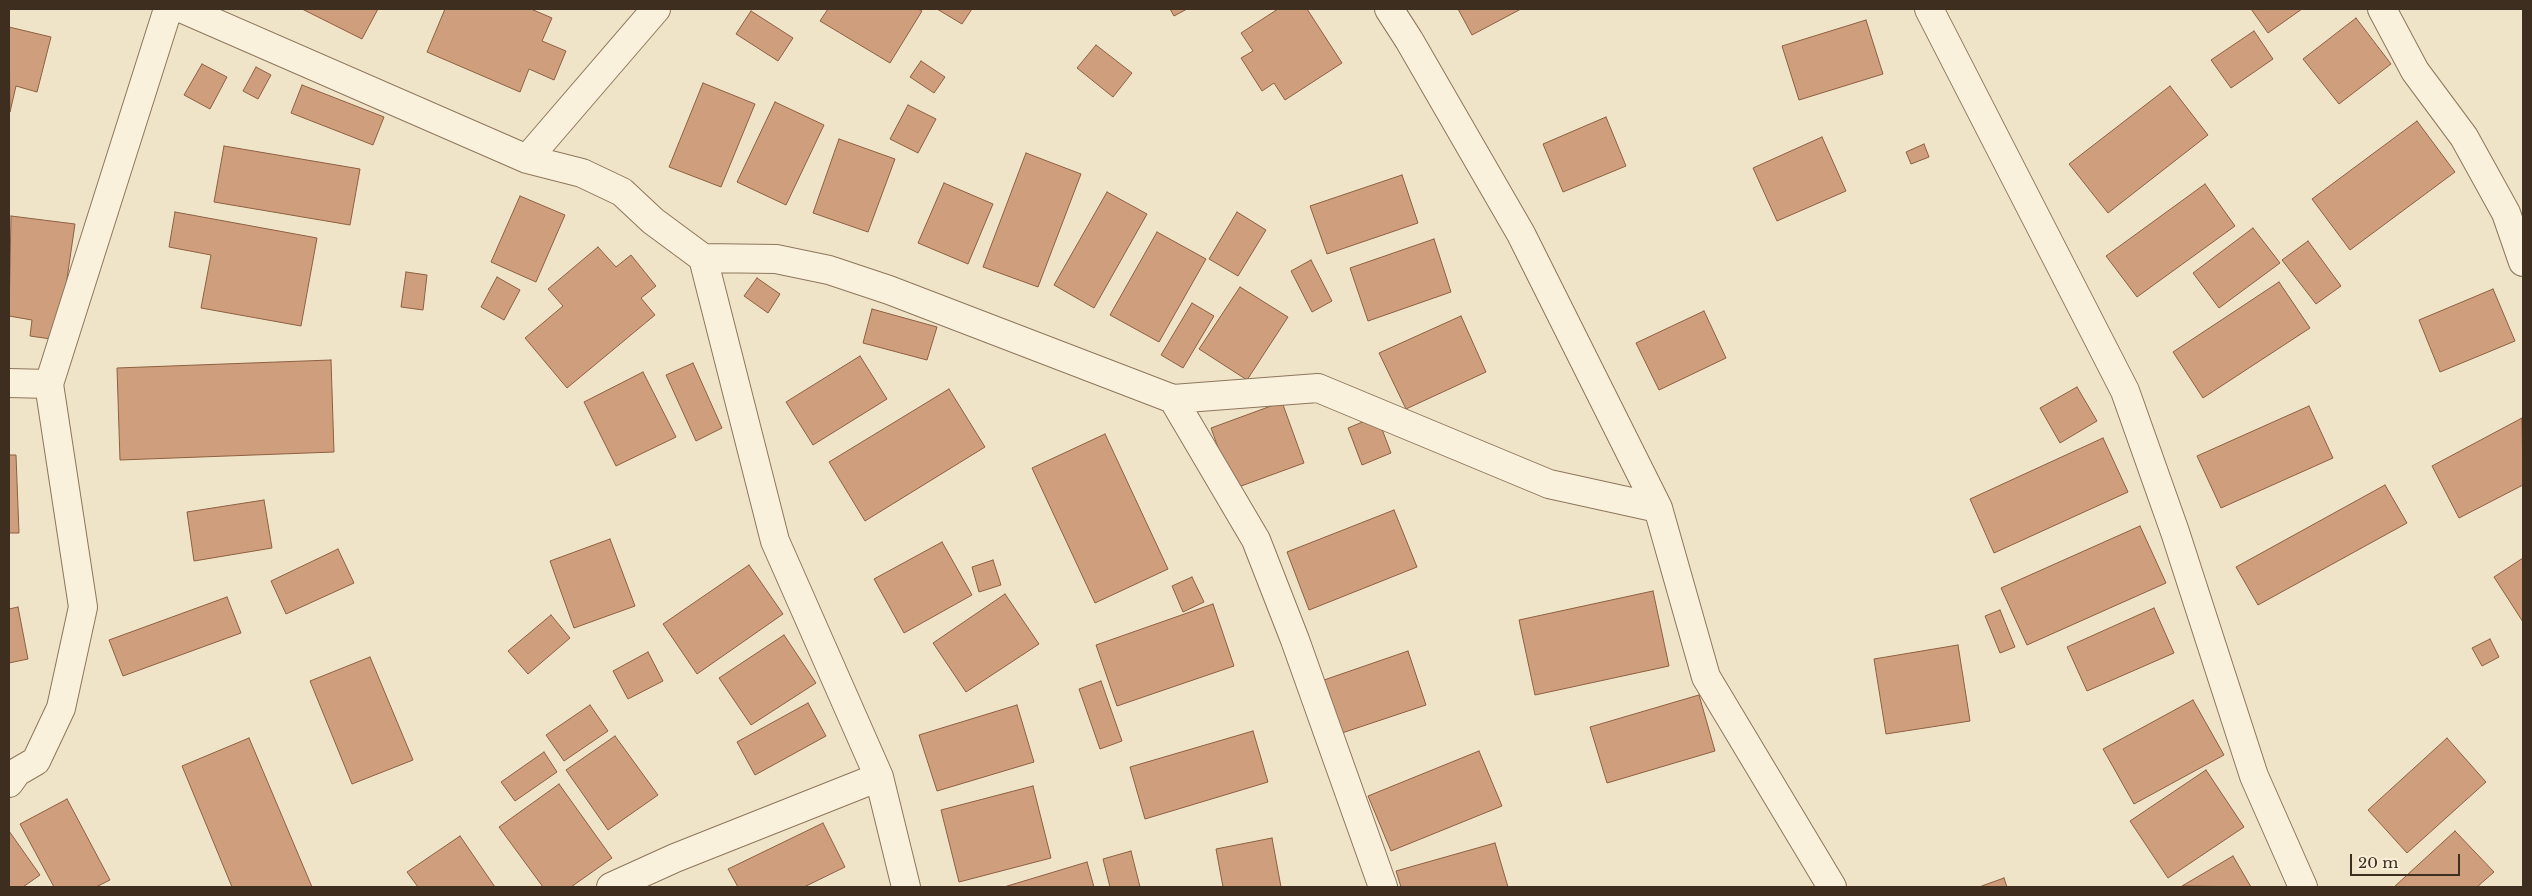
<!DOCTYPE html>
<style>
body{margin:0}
#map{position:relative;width:2532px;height:896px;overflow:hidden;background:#f0e4c8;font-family:"Libre Baskerville",serif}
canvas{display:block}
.frame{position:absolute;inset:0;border:10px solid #3d2e20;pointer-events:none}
.scale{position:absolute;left:2350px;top:854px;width:110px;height:22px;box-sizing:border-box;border:2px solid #3d2e20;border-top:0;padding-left:6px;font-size:15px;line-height:18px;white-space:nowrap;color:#3d2e20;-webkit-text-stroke:4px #f7eed8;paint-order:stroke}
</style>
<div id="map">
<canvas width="2532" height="896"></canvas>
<div class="frame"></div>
<div class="scale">20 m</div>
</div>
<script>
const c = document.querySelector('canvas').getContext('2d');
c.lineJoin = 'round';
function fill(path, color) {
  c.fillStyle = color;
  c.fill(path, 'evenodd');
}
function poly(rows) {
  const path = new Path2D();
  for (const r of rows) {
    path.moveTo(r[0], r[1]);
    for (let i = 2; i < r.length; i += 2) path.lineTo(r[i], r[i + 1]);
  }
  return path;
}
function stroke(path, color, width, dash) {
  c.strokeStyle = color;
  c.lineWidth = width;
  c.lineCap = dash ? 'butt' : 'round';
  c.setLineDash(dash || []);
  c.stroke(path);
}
const building = poly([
 [302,9,378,9,362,39,302,9],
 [445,9,531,9,552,18,542,41,566,51,554,80,529,69,520,92,427,52,445,9],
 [828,9,918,9,922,11,890,63,820,21,828,9],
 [937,9,972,9,962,24,937,9],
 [1170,9,1187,9,1174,16,1170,9],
 [1278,9,1307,9,1342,63,1285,100,1274,83,1262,91,1241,58,1253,51,1241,33,1278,9],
 [1458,9,1521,9,1472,35,1458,9],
 [2251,9,2302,9,2268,33,2251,9],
 [751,11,793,38,778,61,736,34,751,11],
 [2356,18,2391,64,2339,104,2303,59,2356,18],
 [1866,20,1883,74,1799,100,1782,46,1866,20],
 [9,27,51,37,37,92,16,86,10,112,9,27],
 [2254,31,2273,59,2231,88,2211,60,2254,31],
 [1096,45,1132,73,1113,97,1077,68,1096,45],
 [921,61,945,77,934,93,910,77,921,61],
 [202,64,227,77,210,109,184,95,202,64],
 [256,67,271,75,258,99,243,91,256,67],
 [703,83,755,104,721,187,669,167,703,83],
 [302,85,384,117,373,145,291,113,302,85],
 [2170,86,2208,135,2108,213,2069,164,2170,86],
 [775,102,824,125,786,205,737,182,775,102],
 [908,105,936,119,918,153,890,139,908,105],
 [1606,117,1626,166,1563,192,1543,144,1606,117],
 [2417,121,2455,172,2350,250,2312,199,2417,121],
 [1822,137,1846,191,1777,221,1753,168,1822,137],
 [839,139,895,159,868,232,813,213,839,139],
 [1924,144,1929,157,1911,164,1906,152,1924,144],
 [224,146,360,169,350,225,214,202,224,146],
 [1026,153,1081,174,1038,287,983,267,1026,153],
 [1402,175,1418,223,1327,254,1310,206,1402,175],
 [944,183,993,204,968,264,918,243,944,183],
 [2205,184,2235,226,2137,297,2106,256,2205,184],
 [1107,192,1147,214,1094,308,1054,285,1107,192],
 [520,196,565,215,536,282,491,262,520,196],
 [175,212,317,238,301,326,201,308,211,255,169,247,175,212],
 [1237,212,1266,230,1238,276,1209,259,1237,212],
 [11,216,75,224,58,340,30,336,32,320,9,316,11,216],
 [2253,228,2280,263,2219,308,2193,273,2253,228],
 [1157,232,1206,259,1159,342,1110,315,1157,232],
 [1434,239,1451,292,1368,321,1350,268,1434,239],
 [2308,241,2341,286,2316,304,2282,260,2308,241],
 [598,247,616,267,631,255,656,286,641,298,655,315,567,388,525,338,563,306,548,289,598,247],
 [1311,260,1332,301,1312,312,1291,271,1311,260],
 [406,272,427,275,423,310,401,307,406,272],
 [497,277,520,290,504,320,481,307,497,277],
 [757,278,780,294,768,313,744,296,757,278],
 [2279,282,2310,328,2203,398,2173,352,2279,282],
 [1240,287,1288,317,1247,380,1199,349,1240,287],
 [2493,289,2515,341,2440,372,2419,320,2493,289],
 [1192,303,1214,316,1183,368,1161,355,1192,303],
 [872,309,937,327,927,360,863,343,872,309],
 [1704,311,1726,358,1659,390,1636,343,1704,311],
 [1461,316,1486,372,1406,409,1379,353,1461,316],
 [860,356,887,399,813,445,786,402,860,356],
 [331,360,334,452,120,460,117,368,331,360],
 [693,363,722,428,696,441,666,375,693,363],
 [643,372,676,437,616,466,584,402,643,372],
 [2077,387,2097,421,2060,443,2040,408,2077,387],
 [949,389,985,447,865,521,829,462,949,389],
 [1282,402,1304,463,1233,489,1211,428,1282,402],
 [2309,406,2333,458,2221,508,2197,456,2309,406],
 [1377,416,1391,453,1362,465,1348,428,1377,416],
 [2522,418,2523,485,2459,518,2432,466,2522,418],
 [1105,434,1168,569,1095,603,1032,468,1105,434],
 [2103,438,2128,492,1994,553,1970,499,2103,438],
 [9,455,16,455,19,533,9,533,9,455],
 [2385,485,2407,523,2258,605,2236,567,2385,485],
 [264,500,272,548,194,561,187,512,264,500],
 [1394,510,1417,567,1309,610,1287,552,1394,510],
 [2140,526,2166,583,2027,645,2001,588,2140,526],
 [610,539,635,606,574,628,550,561,610,539],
 [942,542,972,595,904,633,874,579,942,542],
 [338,549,354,583,286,614,271,581,338,549],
 [2523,558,2523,622,2494,577,2523,558],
 [993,560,1001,585,979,592,972,567,993,560],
 [749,565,783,614,697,674,663,624,749,565],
 [1192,577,1204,602,1183,612,1172,586,1192,577],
 [1653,591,1669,666,1535,695,1519,620,1653,591],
 [1005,594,1039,644,966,692,933,643,1005,594],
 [227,597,241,633,123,676,109,640,227,597],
 [1213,604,1234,666,1117,706,1096,645,1213,604],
 [18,607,28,659,9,663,9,609,18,607],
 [2154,608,2174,653,2087,691,2067,647,2154,608],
 [2000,610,2015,647,2000,653,1985,616,2000,610],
 [551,615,570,638,528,674,508,651,551,615],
 [784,635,816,683,751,725,719,678,784,635],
 [2490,639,2499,657,2482,666,2472,648,2490,639],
 [1958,645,1970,721,1886,734,1874,659,1958,645],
 [1408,651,1426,705,1342,733,1324,680,1408,651],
 [648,652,663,681,628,699,613,671,648,652],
 [370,657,413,760,352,784,310,681,370,657],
 [1101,681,1122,741,1100,749,1079,689,1101,681],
 [1699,695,1715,751,1607,783,1590,727,1699,695],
 [2193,700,2224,755,2134,804,2103,749,2193,700],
 [808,703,826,736,755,775,737,742,808,703],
 [590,705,608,731,564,761,546,735,590,705],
 [1017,705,1034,762,937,791,919,735,1017,705],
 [1253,731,1268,782,1145,819,1130,767,1253,731],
 [615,736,658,795,608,830,566,770,615,736],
 [249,738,312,887,232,887,182,766,249,738],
 [2447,738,2486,782,2407,853,2368,810,2447,738],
 [1479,751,1502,806,1391,851,1368,796,1479,751],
 [544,752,557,772,515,801,501,782,544,752],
 [2206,770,2244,827,2168,878,2130,821,2206,770],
 [559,784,612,858,571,887,543,887,499,827,559,784],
 [1033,786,1051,858,959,882,941,810,1033,786],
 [67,799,110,880,96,887,54,887,20,824,67,799],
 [823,823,845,867,804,887,738,887,728,869,823,823],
 [9,831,40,875,23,887,11,887,9,885,9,831],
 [2455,831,2494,872,2477,887,2394,887,2455,831],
 [460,836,495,887,418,887,407,872,460,836],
 [1272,838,1281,887,1223,887,1216,849,1272,838],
 [1495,843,1508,887,1401,887,1396,871,1495,843],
 [1131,851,1140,887,1110,887,1103,859,1131,851],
 [2233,856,2251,887,2182,886,2233,856],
 [1087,862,1094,887,1004,887,1087,862],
 [2004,878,2007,887,1979,887,2004,878]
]);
fill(building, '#cf9f7d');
stroke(building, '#8d5f41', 1);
const minor = poly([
 [183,9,527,159,582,173,622,192,653,221,703,258,776,259,829,270,889,290,1173,399,1318,388,1549,484,1658,508,1706,677,1832,887],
 [1389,9,1409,40,1521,234,1658,508],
 [1929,9,2125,391,2175,532,2254,776,2303,887],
 [2382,9,2415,71,2464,137,2506,213,2523,262],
 [527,159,656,9],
 [703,258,775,541,879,777,906,887],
 [9,383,49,384],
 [1173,399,1256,540,1295,640,1383,887],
 [9,783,17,772,36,761,61,708,83,607,49,384,168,9],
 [611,887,675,858,879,777]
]);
stroke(minor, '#8d765c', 30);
stroke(minor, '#faf1dc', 28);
</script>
